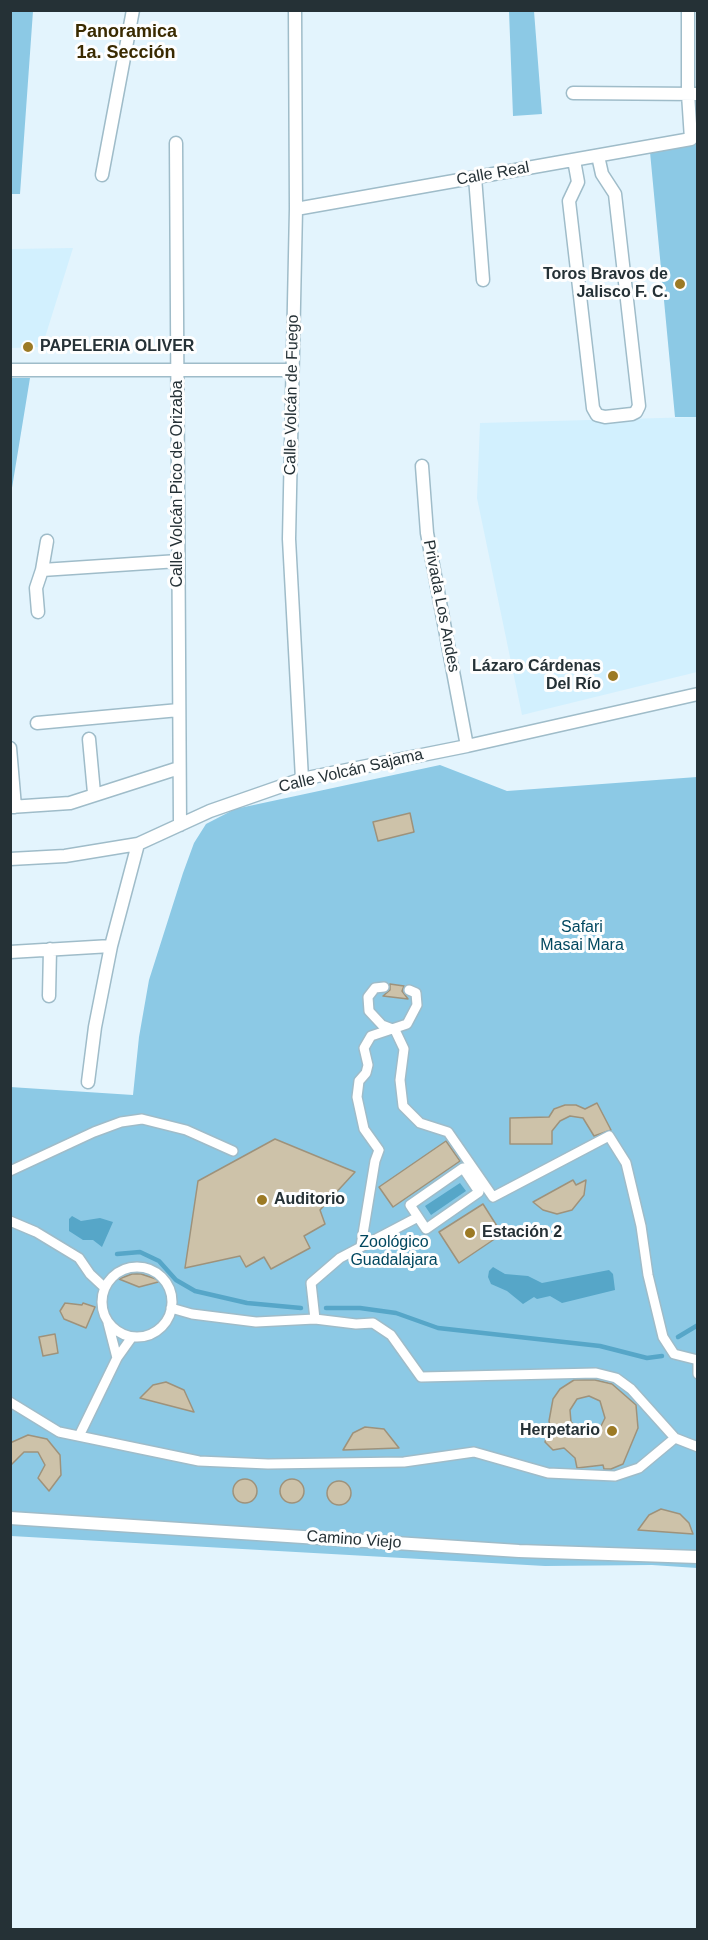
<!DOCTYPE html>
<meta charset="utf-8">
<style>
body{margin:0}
#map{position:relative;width:708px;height:1940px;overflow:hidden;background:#e3f4fd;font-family:Helvetica,sans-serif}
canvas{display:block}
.frame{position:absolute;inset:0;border:12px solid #253136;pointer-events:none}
</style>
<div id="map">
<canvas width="708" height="1940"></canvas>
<div class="frame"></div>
</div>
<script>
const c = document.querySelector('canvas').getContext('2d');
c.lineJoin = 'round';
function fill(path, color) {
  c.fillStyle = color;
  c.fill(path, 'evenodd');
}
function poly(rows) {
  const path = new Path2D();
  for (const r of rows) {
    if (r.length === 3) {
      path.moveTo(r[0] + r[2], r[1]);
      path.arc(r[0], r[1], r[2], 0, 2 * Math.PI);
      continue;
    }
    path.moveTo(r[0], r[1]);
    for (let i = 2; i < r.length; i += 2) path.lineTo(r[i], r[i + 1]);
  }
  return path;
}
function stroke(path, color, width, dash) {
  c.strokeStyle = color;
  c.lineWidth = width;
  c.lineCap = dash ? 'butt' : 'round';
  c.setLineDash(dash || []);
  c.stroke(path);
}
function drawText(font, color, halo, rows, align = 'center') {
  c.font = font + ' Helvetica,sans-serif';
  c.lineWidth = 6;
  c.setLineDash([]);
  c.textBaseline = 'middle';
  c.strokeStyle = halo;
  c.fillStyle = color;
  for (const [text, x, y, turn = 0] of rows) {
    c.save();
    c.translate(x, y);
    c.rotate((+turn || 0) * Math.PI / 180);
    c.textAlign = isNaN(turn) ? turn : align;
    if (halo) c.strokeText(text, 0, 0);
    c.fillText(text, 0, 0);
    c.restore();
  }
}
fill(poly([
 [73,248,42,347,11,348,11,249],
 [697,417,697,672,522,715,477,498,480,423]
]), '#d2f0fe');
fill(poly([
 [10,11,33,11,20,194,11,194],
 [509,11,534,11,542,114,513,116],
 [697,143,697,417,675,417,650,152],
 [11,378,30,378,11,494,10,378],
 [440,765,507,791,697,777,697,1568,652,1565,545,1566,11,1536,10,1087,133,1095,139,1037,149,980,183,873,194,843,206,824,235,809]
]), '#8cc9e5');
fill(poly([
 [460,1183,466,1191,431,1215,425,1206],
 [72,1216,81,1221,100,1218,113,1222,102,1247,93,1240,83,1240,69,1231,69,1219],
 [493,1267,505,1274,528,1276,542,1283,609,1270,613,1274,615,1290,562,1303,550,1296,537,1299,534,1297,523,1304,507,1291,491,1284,488,1277,489,1271]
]), '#56a6c8');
stroke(poly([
 [117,1254,140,1252,159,1261,176,1280,195,1291,247,1303,301,1308],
 [326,1308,360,1308,396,1313,438,1328,600,1346,647,1358,662,1356],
 [678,1337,698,1325]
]), '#56a6c8', 4.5);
const building = poly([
 [410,813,414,832,378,841,373,822,410,813],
 [390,984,404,986,402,991,408,999,383,996,390,990,390,984],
 [597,1103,611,1130,594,1136,583,1118,570,1116,560,1121,552,1131,552,1144,510,1144,510,1118,549,1117,554,1109,565,1105,576,1105,585,1109,597,1103],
 [275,1139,355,1172,320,1210,325,1224,304,1236,310,1248,271,1269,264,1257,246,1267,240,1256,185,1268,198,1181,275,1139],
 [446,1141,460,1161,393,1207,379,1187,446,1141],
 [573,1180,576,1185,586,1180,584,1195,572,1210,557,1214,543,1210,533,1202,573,1180],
 [483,1204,502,1234,459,1263,439,1232,483,1204],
 [132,1274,141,1274,162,1281,139,1287,119,1279,132,1274],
 [65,1303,82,1305,83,1303,95,1307,86,1328,64,1319,60,1311,65,1303],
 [55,1334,58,1353,43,1356,39,1337,55,1334],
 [574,1380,595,1380,612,1384,636,1405,638,1428,623,1464,611,1469,604,1469,603,1465,577,1468,575,1458,564,1448,553,1450,545,1442,547,1435,552,1432,549,1421,553,1399,560,1389,574,1380],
 [589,1396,600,1401,605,1418,600,1428,584,1432,571,1422,570,1410,577,1399,589,1396],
 [166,1382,184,1390,194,1412,140,1398,153,1385,166,1382],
 [365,1427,384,1429,399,1448,343,1450,353,1433,365,1427],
 [28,1435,47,1439,60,1455,61,1475,49,1491,38,1478,45,1465,38,1452,24,1452,10,1466,10,1443,28,1435],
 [245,1491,12],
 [292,1491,12],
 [339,1493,12],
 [661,1509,680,1514,689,1523,693,1534,638,1530,649,1515,661,1509]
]);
fill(building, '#cdc2a9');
stroke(building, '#9e927b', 1.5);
const pedestrian = poly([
 [384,987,375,988,368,997,369,1011,382,1025,395,1030,404,1049,400,1080,403,1106,420,1123,448,1132,493,1197,609,1136,626,1163,641,1226,648,1275,663,1337,674,1354,698,1360],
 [463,1168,479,1192,426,1229,410,1205,463,1168],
 [10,1171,94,1132,121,1122,142,1119,186,1130,233,1151],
 [10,1221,36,1232,79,1258,90,1274,105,1288],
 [361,1246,375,1161,379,1150,364,1129,357,1097,359,1081,366,1073,368,1065,364,1048,371,1036,407,1024,417,1005,416,993,409,990],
 [137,1302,35],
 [171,1308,192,1314,256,1322,315,1319,356,1324,373,1323,391,1335,421,1377,596,1373,616,1378,631,1389,675,1438,698,1447],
 [315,1319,311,1283,340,1258,418,1217],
 [108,1323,117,1358],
 [698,1362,698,1374],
 [10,1402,59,1432,199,1461,268,1464,404,1462,474,1452,548,1473,615,1476,639,1468,675,1438],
 [79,1436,117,1358,132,1337]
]);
const minor = poly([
 [295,10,296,209,289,539,302,779],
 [573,93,698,94],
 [176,143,180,825],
 [574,160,578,182,569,201,593,408,597,415,605,417,632,414,636,412,639,406,615,194,602,174,598,156],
 [102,175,133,10],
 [475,177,483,280],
 [296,209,691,139,688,94,688,10],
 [10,370,292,370],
 [422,466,427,533,467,746],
 [47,541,42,570,178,561],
 [38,612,36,588,42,570],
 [37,723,179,710],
 [89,739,94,793],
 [10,748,15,807],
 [10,807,70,803,179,768],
 [10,859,65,856,138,844,210,811,302,779,467,746,698,694],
 [10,952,111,946],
 [49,996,50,949],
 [88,1082,95,1027,111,946,138,844],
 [10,1518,519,1551,698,1557]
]);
stroke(pedestrian, '#9fbcc9', 12);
stroke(minor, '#9fbcc9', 15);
stroke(pedestrian, '#fff', 9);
stroke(minor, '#fff', 12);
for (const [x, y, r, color] of [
 [680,284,6,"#9c7a25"],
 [28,347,6,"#9c7a25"],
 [613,676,6,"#9c7a25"],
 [262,1200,6,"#9c7a25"],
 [470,1233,6,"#9c7a25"],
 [612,1431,6,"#9c7a25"]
]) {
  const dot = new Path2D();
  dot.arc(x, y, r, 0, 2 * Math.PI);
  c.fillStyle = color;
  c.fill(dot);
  stroke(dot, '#fefefe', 2);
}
drawText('16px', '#253136', '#fefefe', [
 ["Calle Real",493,174,-10],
 ["Calle Volcán de Fuego",292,395,-89],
 ["Calle Volcán Pico de Orizaba",178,484,-90],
 ["Privada Los Andes",441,606,79],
 ["Calle Volcán Sajama",351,771,-13],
 ["Camino Viejo",354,1540,4]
]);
drawText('bold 16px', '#253136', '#fefefe', [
 ["Toros Bravos de",668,275],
 ["Jalisco F. C.",668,293],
 ["PAPELERIA OLIVER",40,347,"left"],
 ["Lázaro Cárdenas",601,667],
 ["Del Río",601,685],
 ["Auditorio",274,1200,"left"],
 ["Estación 2",482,1233,"left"],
 ["Herpetario",600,1431]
], 'right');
drawText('16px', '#00475f', '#fefefe', [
 ["Safari",582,928],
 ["Masai Mara",582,946],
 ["Zoológico",394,1243],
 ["Guadalajara",394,1261]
]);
drawText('bold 18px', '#3a2a00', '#fefefe', [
 ["Panoramica",126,32],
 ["1a. Sección",126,53]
]);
</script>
